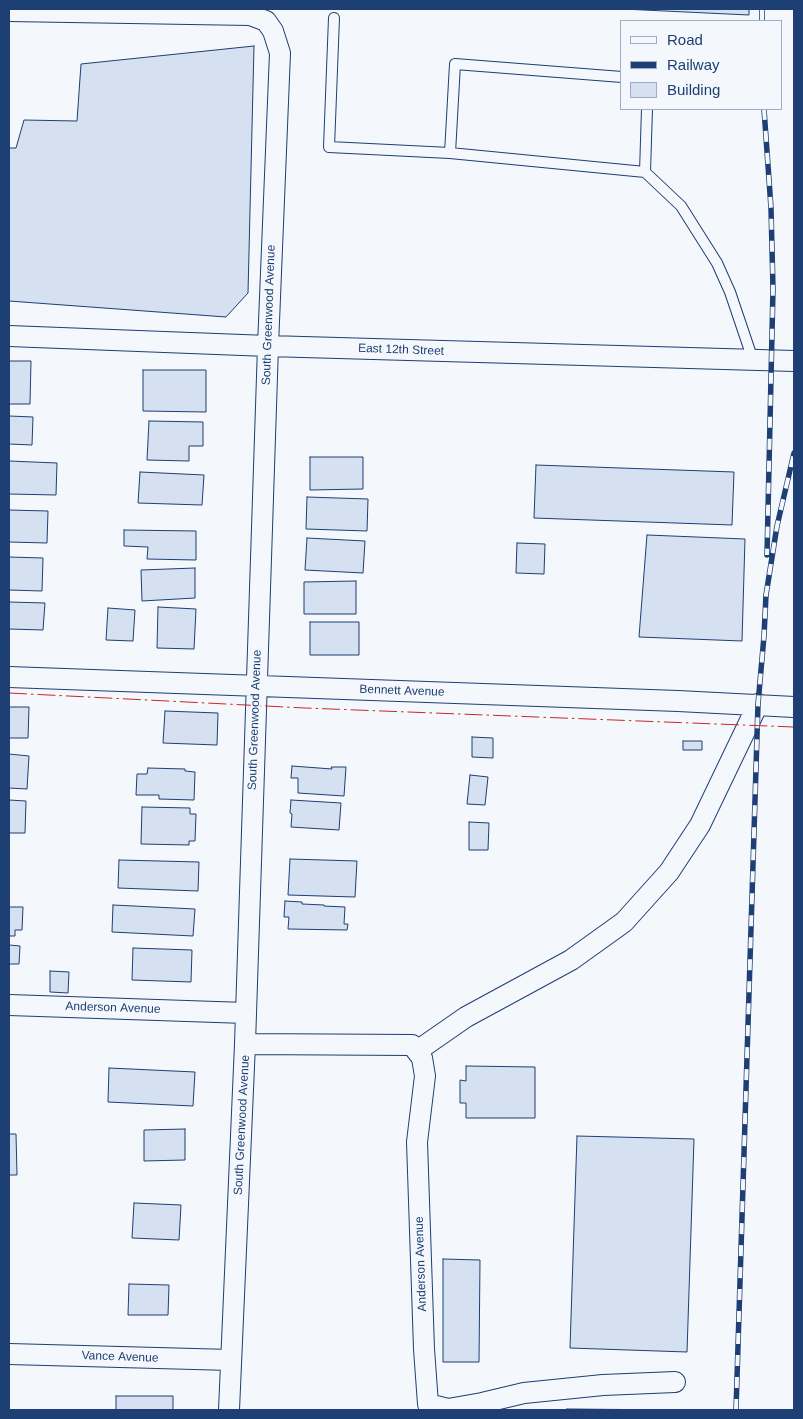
<!DOCTYPE html>
<style>
body{margin:0}
#map{position:relative;width:803px;height:1419px;overflow:hidden;background:#f4f7fb;font-family:Arial,sans-serif}
canvas{display:block}
.frame{position:absolute;inset:0;border:10px solid #1d3f73;pointer-events:none}
.legend{position:absolute;left:620px;top:20px;width:162px;height:90px;box-sizing:border-box;background:#f4f7fb;border:1px solid #9eadc5;margin:0;padding:6px 9px;list-style:none;font-size:15px;color:#1d3f73}
.legend li{display:flex;align-items:center;gap:10px;height:25px}
.legend b{width:25px;border:1px solid #9eadc5}
</style>
<div id="map">
<canvas width="803" height="1419"></canvas>
<div class="frame"></div>
<ul class="legend">
<li><b style="height:6px;background:#f4f7fb"></b>Road</li>
<li><b style="height:6px;background:#1d3f73"></b>Railway</li>
<li><b style="height:14px;background:#d5e0f0"></b>Building</li>
</ul>
</div>
<script>
const c = document.querySelector('canvas').getContext('2d');
c.lineJoin = 'round';
function fill(path, color) {
  c.fillStyle = color;
  c.fill(path, 'evenodd');
}
function poly(rows) {
  const path = new Path2D();
  for (const r of rows) {
    path.moveTo(r[0], r[1]);
    for (let i = 2; i < r.length; i += 2) path.lineTo(r[i], r[i + 1]);
  }
  return path;
}
function stroke(path, color, width, dash) {
  c.strokeStyle = color;
  c.lineWidth = width;
  c.lineCap = dash ? 'butt' : 'round';
  c.setLineDash(dash || []);
  c.stroke(path);
}
function drawText(font, color, halo, rows, align = 'center') {
  c.font = font + ' Arial,sans-serif';
  c.lineWidth = 4;
  c.setLineDash([]);
  c.textBaseline = 'middle';
  c.strokeStyle = halo;
  c.fillStyle = color;
  for (const [text, x, y, turn = 0] of rows) {
    c.save();
    c.translate(x, y);
    c.rotate((+turn || 0) * Math.PI / 180);
    c.textAlign = isNaN(turn) ? turn : align;
    if (halo) c.strokeText(text, 0, 0);
    c.fillText(text, 0, 0);
    c.restore();
  }
}
const building = poly([
 [622,9,749,9,749,15,622,9],
 [254,46,248,293,226,317,9,301,9,148,16,148,24,120,77,121,81,64,254,46],
 [9,361,31,361,30,404,9,404,9,361],
 [143,370,206,370,206,412,143,411,143,370],
 [9,416,33,417,32,445,9,444,9,416],
 [149,421,203,422,203,446,189,446,189,461,147,460,149,421],
 [310,457,363,457,363,489,310,490,310,457],
 [9,461,57,463,56,495,9,494,9,461],
 [536,465,734,472,732,525,534,518,536,465],
 [140,472,204,475,202,505,138,503,140,472],
 [307,497,368,499,367,531,306,529,307,497],
 [9,510,48,511,47,543,9,542,9,510],
 [124,530,196,531,196,560,147,559,148,547,124,546,124,530],
 [647,535,745,539,742,641,639,637,647,535],
 [307,538,365,541,363,573,305,570,307,538],
 [517,543,545,544,544,574,516,573,517,543],
 [9,557,43,558,42,591,9,590,9,557],
 [195,568,195,598,142,601,141,570,195,568],
 [356,581,356,614,304,614,304,582,356,581],
 [9,602,45,603,43,630,9,629,9,602],
 [158,607,196,609,194,649,157,648,158,607],
 [108,608,135,610,133,641,106,640,108,608],
 [310,622,359,622,359,655,310,655,310,622],
 [9,707,29,707,28,738,9,738,9,707],
 [165,711,218,713,217,745,163,743,165,711],
 [472,737,493,738,493,758,472,757,472,737],
 [683,741,702,741,702,750,683,750,683,741],
 [9,754,29,756,27,789,9,788,9,754],
 [292,766,332,769,331,767,346,767,344,796,298,793,298,778,291,778,292,766],
 [148,768,185,769,185,771,195,772,194,800,159,799,159,795,136,795,137,774,147,774,148,768],
 [470,775,488,777,485,805,467,804,470,775],
 [9,800,26,801,25,833,9,833,9,800],
 [291,800,341,803,339,830,291,827,292,814,290,813,291,800],
 [142,807,190,808,190,814,196,814,195,841,189,841,189,845,141,844,142,807],
 [469,822,489,823,488,850,469,850,469,822],
 [290,859,357,861,355,897,288,895,290,859],
 [119,860,199,862,198,891,118,888,119,860],
 [285,901,302,902,302,904,324,905,324,906,345,907,344,924,348,924,347,930,288,929,289,917,284,917,285,901],
 [113,905,195,909,193,936,112,932,113,905],
 [9,907,23,907,22,930,15,930,15,936,9,936,9,907],
 [9,945,20,946,19,964,9,964,9,945],
 [133,948,192,950,191,982,132,980,133,948],
 [50,971,69,972,68,993,50,992,50,971],
 [466,1066,535,1067,535,1118,466,1118,466,1103,460,1103,460,1080,466,1081,466,1066],
 [109,1068,195,1072,193,1106,108,1102,109,1068],
 [185,1129,185,1160,144,1161,144,1130,185,1129],
 [9,1134,16,1134,17,1175,9,1175,9,1134],
 [577,1136,694,1139,687,1352,570,1348,577,1136],
 [134,1203,181,1205,179,1240,132,1238,134,1203],
 [443,1259,480,1260,479,1362,443,1362,443,1259],
 [129,1284,169,1285,168,1315,128,1315,129,1284],
 [116,1396,173,1396,173,1410,116,1410,116,1396],
 [567,1409,681,1410,567,1410,567,1409]
]);
fill(building, '#d5e0f0');
stroke(building, '#1d3f73', 1);
const service = poly([
 [334,18,329,147,450,153,645,172,681,206,717,263,730,292,753,360],
 [450,153,455,64,622,77],
 [645,172,647,109]
]);
const minor = poly([
 [9,11,250,15,266,21,273,31,280,53,268,346,245,1044,229,1410],
 [9,336,268,346,794,361],
 [9,677,678,701,794,707],
 [9,1005,246,1013],
 [245,1044,412,1045,422,1058,425,1076,417,1142,424,1349,428,1404,448,1409,482,1403,524,1393,603,1385,675,1382],
 [417,1051,466,1017,571,960,624,922,669,872,700,825,758,704],
 [9,1354,231,1360]
]);
stroke(service, '#1d3f73', 12);
stroke(minor, '#1d3f73', 22);
stroke(service, '#f4f7fb', 10);
stroke(minor, '#f4f7fb', 20);
const rail = poly([
 [762,21,762,9],
 [764,109,771,208,773,289,767,555],
 [736,1410,758,704,764,636,766,595,777,526,794,453]
]);
stroke(rail, '#1d3f73', 5.5);
stroke(rail, '#f4f7fb', 4, [11]);
stroke(poly([
 [9,693,305,708,794,727]
]), '#c62828', 1, [18, 4, 2.5, 4]);
drawText('12px', '#1d3f73', '#f4f7fb', [
 ["South Greenwood Avenue",269,315,-88],
 ["East 12th Street",401,350,2],
 ["Bennett Avenue",402,691,2],
 ["South Greenwood Avenue",255,720,-88],
 ["Anderson Avenue",113,1008,2],
 ["South Greenwood Avenue",242,1125,-87],
 ["Anderson Avenue",421,1264,-92],
 ["Vance Avenue",120,1357,2]
]);
</script>
